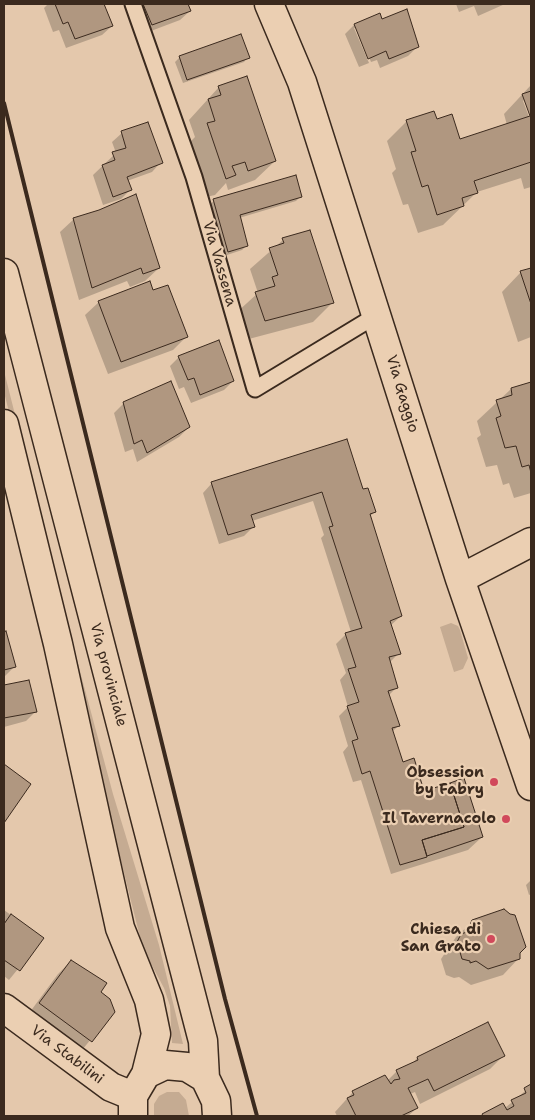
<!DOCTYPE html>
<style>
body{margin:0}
#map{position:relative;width:535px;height:1120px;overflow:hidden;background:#e4c8ac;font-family:"Shantell Sans",sans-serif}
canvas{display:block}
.frame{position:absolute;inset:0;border:5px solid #3b2a1e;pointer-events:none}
</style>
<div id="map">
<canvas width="535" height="1120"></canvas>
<div class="frame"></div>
</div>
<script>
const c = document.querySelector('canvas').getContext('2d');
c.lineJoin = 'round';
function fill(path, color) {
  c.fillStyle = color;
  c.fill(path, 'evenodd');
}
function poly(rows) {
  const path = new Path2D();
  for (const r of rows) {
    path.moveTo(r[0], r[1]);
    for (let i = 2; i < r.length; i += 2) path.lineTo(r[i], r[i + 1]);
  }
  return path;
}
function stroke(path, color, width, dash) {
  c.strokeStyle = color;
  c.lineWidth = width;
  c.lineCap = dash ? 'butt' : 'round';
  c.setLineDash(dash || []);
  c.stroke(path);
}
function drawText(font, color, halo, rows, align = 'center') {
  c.font = font + ' "Shantell Sans",sans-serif';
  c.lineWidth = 4.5;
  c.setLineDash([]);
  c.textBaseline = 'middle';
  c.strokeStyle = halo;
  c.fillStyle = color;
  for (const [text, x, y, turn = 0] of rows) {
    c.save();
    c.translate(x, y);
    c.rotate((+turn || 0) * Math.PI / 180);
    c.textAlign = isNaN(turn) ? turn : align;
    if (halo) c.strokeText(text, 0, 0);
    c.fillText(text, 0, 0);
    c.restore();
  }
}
fill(poly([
 [4,371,77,660,113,794,159,945,183,1044,172,1043,170,1006,164,988,143,949,4,392],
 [451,623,458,626,460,630,468,658,463,669,454,672,440,627],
 [167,1092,179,1092,186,1100,189,1116,154,1116,154,1104,159,1096]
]), '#c5ab92');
fill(poly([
 [48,4,103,4,112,26,102,35,66,48,59,30,53,32,44,8],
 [130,4,187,4,190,11,180,20,143,34],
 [456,4,505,4,478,16,474,6,459,12],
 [379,15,382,21,417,47,408,56,380,68,377,60,371,62,357,28,354,28,369,63,359,67,345,34,354,25],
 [180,57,248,57,244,62,183,83,175,62],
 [531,85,531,117,525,99,523,101,531,122,531,187,524,189,521,178,477,192,443,225,418,233,408,204,403,205,392,173,396,169,387,141,407,121,436,121,459,140,507,125,504,114],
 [219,87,275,161,255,180,228,190,226,183,215,195,206,197,188,144,195,137,189,120],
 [122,133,161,162,152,172,127,181,130,190,121,199,103,205,93,175,116,153,112,142],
 [300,197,296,201,239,218,247,245,242,250,224,256,209,205,214,201],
 [99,211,159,268,145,281,130,287,127,281,79,300,60,232,74,219],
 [283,240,332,303,313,322,245,340,236,313,258,293,250,269],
 [531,269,531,337,518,342,502,292,521,272],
 [153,292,187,336,173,350,108,374,85,315,99,302],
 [179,357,233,381,224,390,191,403,184,387,179,389,170,366],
 [531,383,531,493,514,498,509,483,503,485,497,465,486,467,477,438,481,435,477,421,511,389],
 [124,403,189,427,179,437,137,462,133,449,125,452,114,413],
 [212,483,362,491,375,512,369,517,401,616,390,626,399,653,389,663,397,687,388,696,398,726,392,732,402,763,424,793,482,837,468,850,391,874,361,780,353,782,343,752,348,746,339,716,348,707,340,680,346,673,336,644,346,634,351,632,321,538,324,535,313,501,252,521,254,526,244,536,219,544,203,493],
 [4,633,14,667,4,677],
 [28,681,35,712,26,721,4,727,4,687],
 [4,766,30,785,4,821],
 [531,880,531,894,529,895,526,885],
 [4,910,43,938,9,980,4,976],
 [473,921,519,953,519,958,503,975,471,985,459,977,454,978,446,975,441,959,456,937],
 [71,961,100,992,114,1011,78,1055,27,1016,58,974],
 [503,1056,490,1069,420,1104,415,1092,410,1094,417,1108,408,1116,337,1116,335,1112,353,1092,387,1081,397,1071,412,1064,417,1058],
 [531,1086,531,1116,482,1116,505,1108]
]), '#0003');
const building = poly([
 [55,4,104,4,113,26,75,39,68,22,63,24,55,4],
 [143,4,188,4,191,11,152,25,143,4],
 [407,9,419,47,389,59,386,51,368,59,354,24,380,13,382,19,407,9],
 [241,34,250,58,187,80,179,56,241,34],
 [247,76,276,161,248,171,245,162,232,166,236,175,226,179,207,123,215,121,208,99,221,95,218,86,247,76],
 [531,91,531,162,474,181,478,193,462,198,464,206,437,215,428,185,422,187,411,152,416,151,406,120,434,111,437,119,452,114,460,139,530,116,522,94,531,91],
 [148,122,163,163,127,177,132,190,113,197,102,165,115,160,112,152,126,148,121,131,148,122],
 [296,175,302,197,240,215,248,246,228,252,213,199,296,175],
 [136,194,160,268,143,274,141,268,92,288,73,218,99,210,136,194],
 [310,230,334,303,265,321,255,292,275,286,272,277,278,275,269,248,284,243,282,238,310,230],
 [531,268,531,304,520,271,531,268],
 [150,281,153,290,168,285,188,337,121,362,98,301,150,281],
 [219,340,234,381,200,395,194,378,188,380,178,356,219,340],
 [171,381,190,427,147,453,142,440,134,444,123,402,171,381],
 [531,382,531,473,529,465,522,467,516,446,505,448,496,418,501,416,496,400,512,395,511,388,531,382],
 [347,439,363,489,368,488,376,512,370,514,402,616,390,621,401,654,389,657,398,688,388,691,400,726,392,728,403,762,414,758,424,791,450,783,464,827,422,840,427,857,400,865,370,771,362,774,352,741,358,739,347,706,359,702,348,669,356,667,345,633,362,628,329,527,333,526,322,492,251,515,255,527,228,535,211,482,347,439],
 [6,631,16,667,4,670,4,632,6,631],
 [29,680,37,712,4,718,4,685,29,680],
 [4,764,31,784,4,823,4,764],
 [464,778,483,837,427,856,422,840,464,827,450,783,464,778],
 [504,909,510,914,515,915,526,947,520,953,520,959,488,969,476,961,470,963,470,961,462,959,457,942,461,934,467,932,472,920,504,909],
 [11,914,44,938,20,971,4,960,4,924,11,914],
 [71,960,107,983,101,992,110,999,115,1012,92,1042,39,1003,71,960],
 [488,1022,505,1056,434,1091,428,1079,408,1088,418,1108,401,1116,356,1116,347,1098,354,1095,352,1091,385,1075,391,1084,394,1080,400,1079,396,1070,418,1060,417,1057,488,1022],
 [531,1084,531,1116,483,1116,482,1114,503,1103,507,1110,514,1106,511,1100,526,1093,524,1088,531,1084]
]);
fill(building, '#b09780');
stroke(building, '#3b2a1e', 1);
const lane = poly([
 [133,4,194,177,255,389,377,315]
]);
const street = poly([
 [269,4,302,82,460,579,531,786],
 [460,579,531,542],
 [4,1008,111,1087,133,1096]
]);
const primary = poly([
 [4,273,203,1041,205,1078],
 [4,424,58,644,120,928,149,1000,156,1034,146,1074,133,1096,133,1116],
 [146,1074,165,1065,187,1067,205,1078,216,1101,217,1116]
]);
stroke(lane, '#3b2a1e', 19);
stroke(street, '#3b2a1e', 31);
stroke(primary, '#3b2a1e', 31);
stroke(lane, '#ebcfb2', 15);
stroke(street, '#ebcfb2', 28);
stroke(primary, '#ebcfb2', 28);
stroke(poly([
 [4,103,225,999,257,1116]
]), '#3b2a1e', 4);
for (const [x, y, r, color] of [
 [494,782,5,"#d1495b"],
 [506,819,5,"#d1495b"],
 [491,939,5,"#d1495b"]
]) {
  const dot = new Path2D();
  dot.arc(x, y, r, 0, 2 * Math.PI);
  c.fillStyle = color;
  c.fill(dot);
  stroke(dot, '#ebcfb2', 2);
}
drawText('15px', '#3b2a1e', '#ebcfb2', [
 ["Via Vassena",219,264,74],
 ["Via Gaggio",402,394,73],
 ["Via provinciale",108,675,75],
 ["Via Stabilini",67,1055,37]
]);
drawText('bold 15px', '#3b2a1e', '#ebcfb2', [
 ["Obsession",484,773],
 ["by Fabry",484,790],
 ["Il Tavernacolo",496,819],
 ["Chiesa di",481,930],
 ["San Grato",481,947]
], 'right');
</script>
